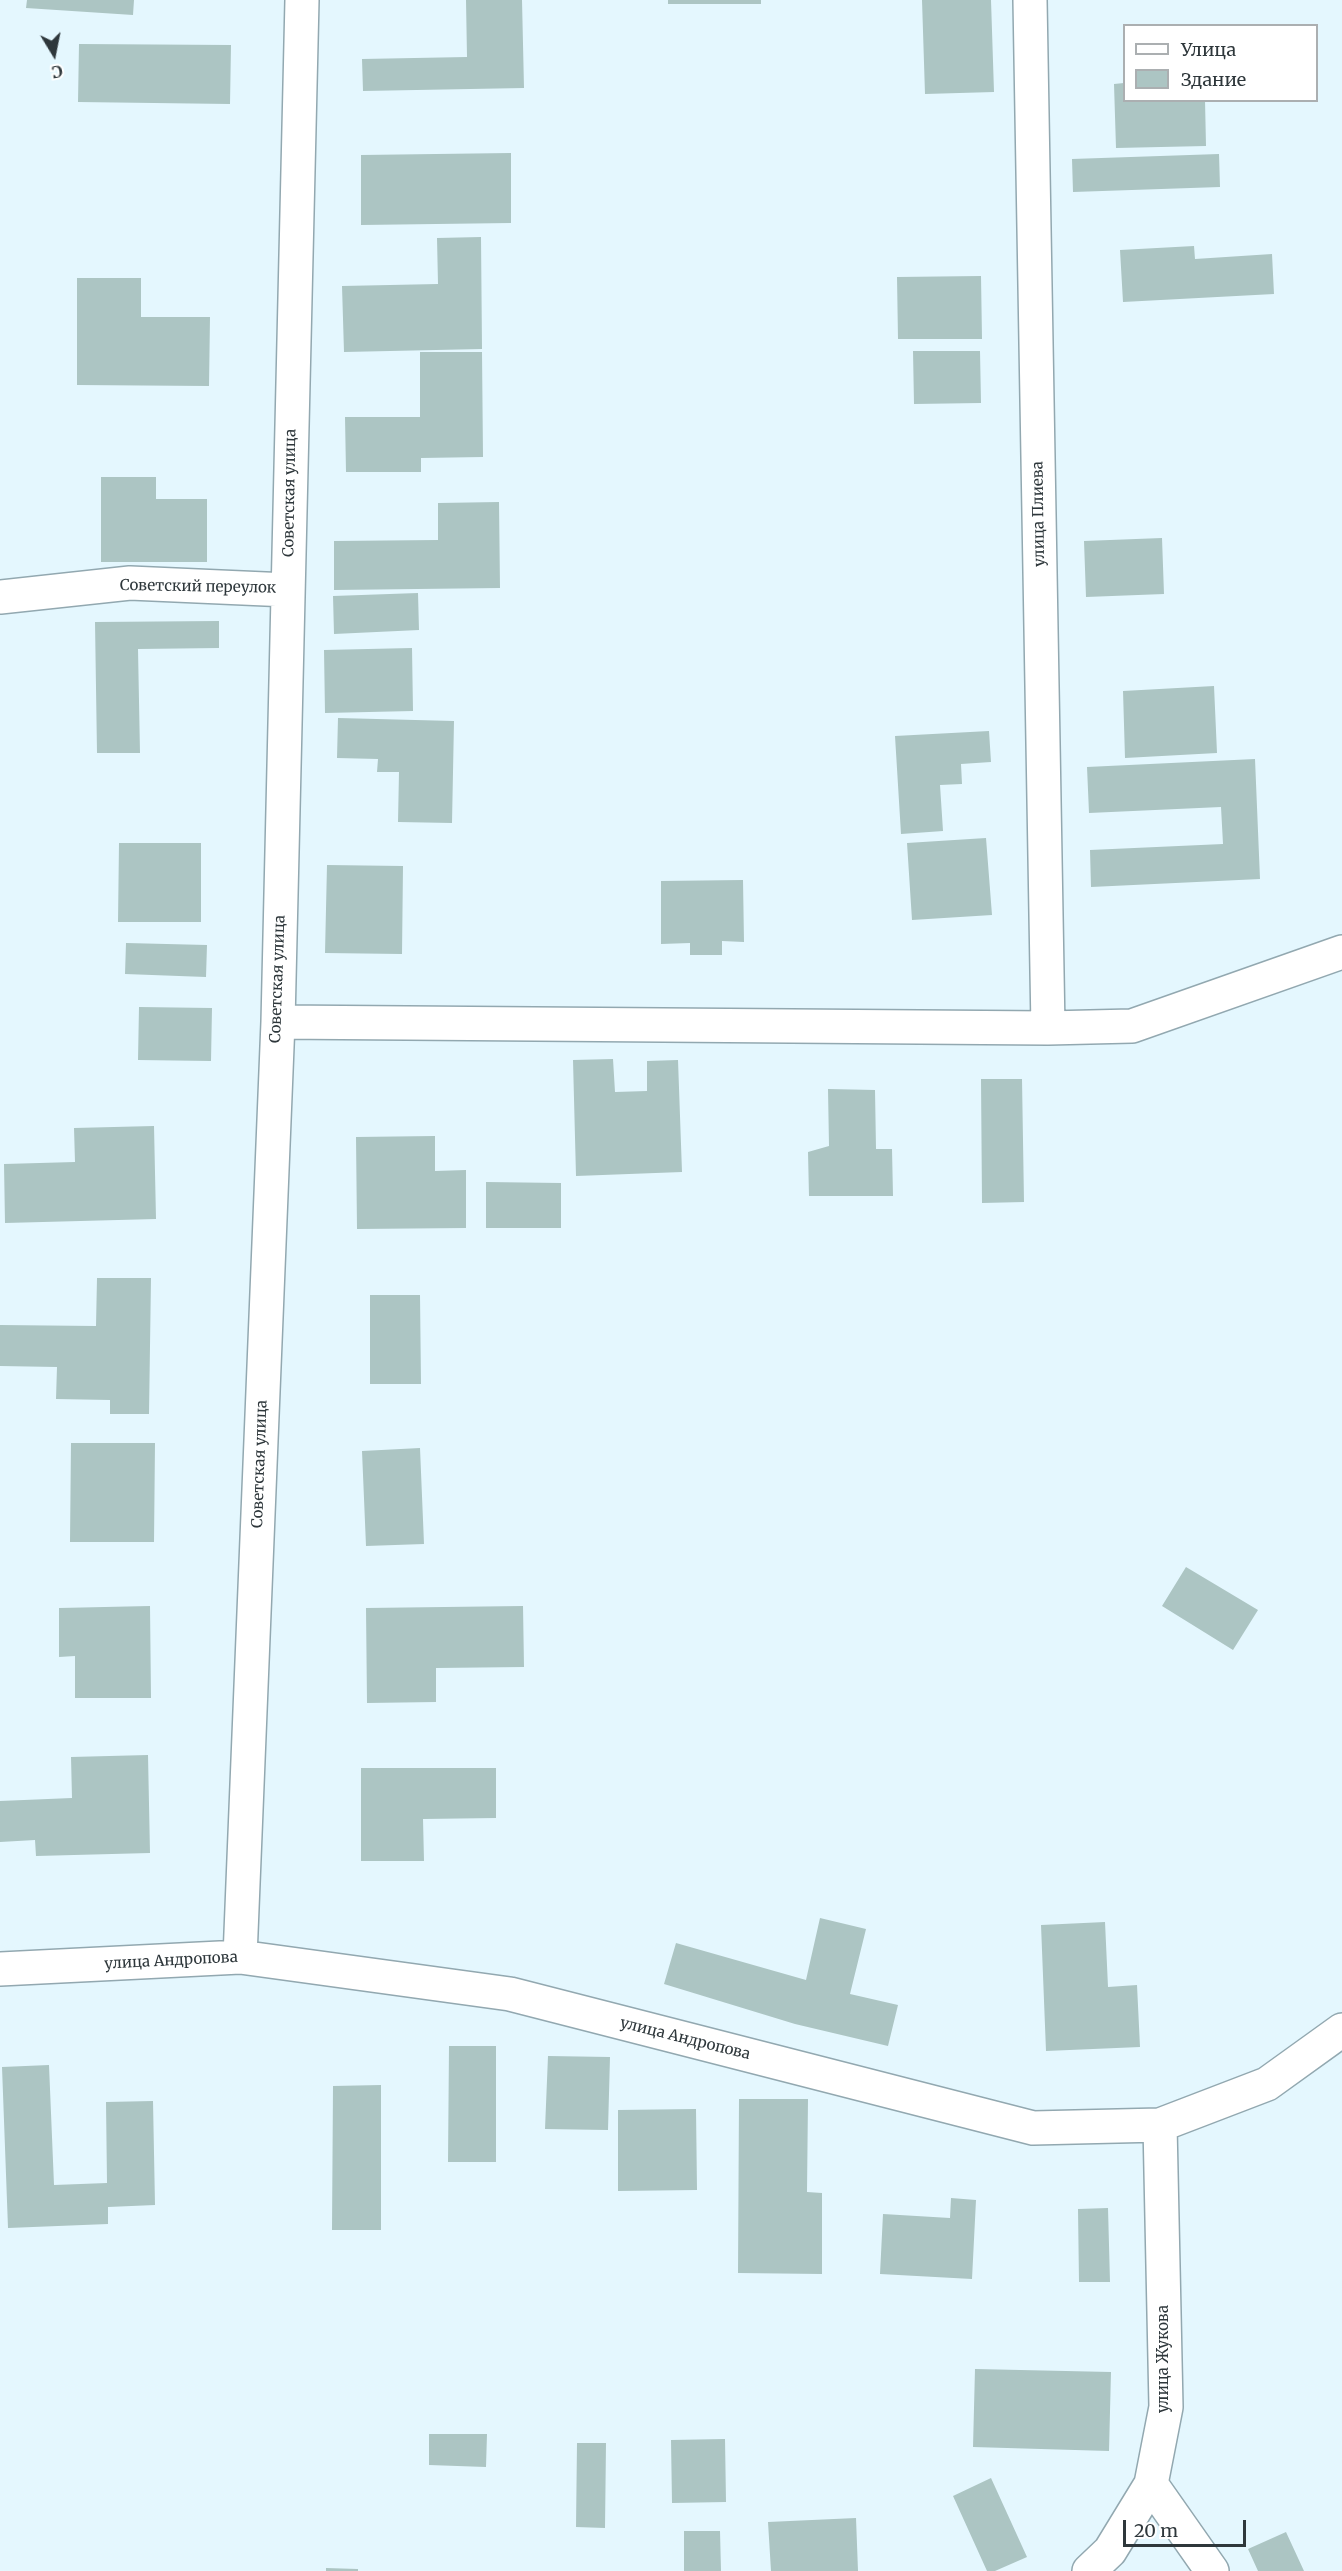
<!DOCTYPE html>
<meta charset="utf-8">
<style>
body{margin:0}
#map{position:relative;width:1342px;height:2571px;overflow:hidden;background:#e4f7fe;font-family:Merriweather,serif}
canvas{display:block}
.legend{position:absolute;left:1123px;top:24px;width:195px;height:78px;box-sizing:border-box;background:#fff;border:2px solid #abafb1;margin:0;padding:8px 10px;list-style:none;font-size:18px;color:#2e373b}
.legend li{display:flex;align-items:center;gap:12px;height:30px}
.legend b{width:30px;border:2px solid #abafb1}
.north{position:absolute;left:24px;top:24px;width:60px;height:60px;-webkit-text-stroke:4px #fff;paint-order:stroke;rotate:170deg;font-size:16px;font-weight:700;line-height:24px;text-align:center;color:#2e373b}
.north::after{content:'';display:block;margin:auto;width:21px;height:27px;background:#2e373b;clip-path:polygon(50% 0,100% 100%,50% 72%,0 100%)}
.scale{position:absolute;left:1123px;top:2520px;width:123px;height:27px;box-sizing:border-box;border:3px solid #2e373b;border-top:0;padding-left:8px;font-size:18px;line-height:21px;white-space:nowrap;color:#2e373b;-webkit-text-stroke:4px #fff;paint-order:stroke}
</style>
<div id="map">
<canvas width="1342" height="2571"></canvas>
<ul class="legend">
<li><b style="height:8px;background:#fff"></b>Улица</li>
<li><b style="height:16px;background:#acc5c3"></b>Здание</li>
</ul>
<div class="north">С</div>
<div class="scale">20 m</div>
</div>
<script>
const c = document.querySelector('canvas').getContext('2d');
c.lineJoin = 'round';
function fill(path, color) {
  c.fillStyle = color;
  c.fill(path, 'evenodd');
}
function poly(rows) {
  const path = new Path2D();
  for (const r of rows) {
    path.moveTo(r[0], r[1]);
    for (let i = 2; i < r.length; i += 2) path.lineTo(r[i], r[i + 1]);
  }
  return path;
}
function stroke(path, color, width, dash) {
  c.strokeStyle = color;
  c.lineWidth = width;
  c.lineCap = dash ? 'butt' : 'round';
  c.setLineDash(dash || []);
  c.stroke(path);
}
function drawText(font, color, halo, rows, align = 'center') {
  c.font = font + ' Merriweather,serif';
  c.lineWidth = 6;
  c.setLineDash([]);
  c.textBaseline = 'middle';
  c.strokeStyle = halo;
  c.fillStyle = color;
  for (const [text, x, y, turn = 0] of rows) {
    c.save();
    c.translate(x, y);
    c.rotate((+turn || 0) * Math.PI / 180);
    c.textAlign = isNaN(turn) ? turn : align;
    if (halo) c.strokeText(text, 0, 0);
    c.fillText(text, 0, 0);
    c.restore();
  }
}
fill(poly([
 [27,0,134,0,133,15,26,8],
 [466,0,522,0,524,88,363,91,362,59,467,57],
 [668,0,761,0,761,4,668,4],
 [922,0,991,0,994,92,925,94],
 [79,44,231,45,230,104,78,102],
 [1124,83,1124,100,1205,100,1206,146,1116,148,1114,84],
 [511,153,511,223,361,225,361,155],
 [1219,154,1220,187,1073,192,1072,159],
 [481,237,482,349,344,352,342,286,438,284,437,238],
 [1194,246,1195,259,1272,254,1274,294,1123,302,1120,250],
 [981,276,982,339,898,339,897,277],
 [77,278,141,278,141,317,210,317,209,386,77,385],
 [913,351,980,351,981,403,914,404],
 [420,352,482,352,483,457,421,458,421,472,346,472,345,417,420,417],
 [101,477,156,477,156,499,207,499,207,562,101,562],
 [499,502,500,588,334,590,334,541,438,540,438,503],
 [1162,538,1164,594,1086,597,1084,541],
 [418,593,419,630,334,634,333,596],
 [219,621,219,648,138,649,140,753,97,753,95,622],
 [412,648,413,711,325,713,324,650],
 [1214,686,1217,753,1125,758,1123,691],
 [338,718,454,721,452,823,398,822,399,772,377,772,378,759,337,758],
 [989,731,991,762,961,764,962,784,940,785,943,831,901,834,895,736],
 [1255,759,1260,879,1091,887,1090,850,1223,844,1221,807,1089,813,1087,767],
 [986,838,992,915,912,920,907,843],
 [119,843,201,843,201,922,118,922],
 [327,865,403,866,402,954,325,953],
 [743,880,744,942,722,941,722,955,690,955,690,943,661,944,661,881],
 [126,943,207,945,206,977,125,974],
 [139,1007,212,1008,211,1061,138,1060],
 [613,1059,615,1092,647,1091,647,1061,678,1060,682,1172,576,1176,573,1060],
 [981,1079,1022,1079,1024,1202,982,1203],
 [828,1089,875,1090,876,1149,892,1149,893,1196,809,1196,808,1152,829,1146],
 [154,1126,156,1219,5,1223,4,1164,75,1162,74,1128],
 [435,1136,435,1171,466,1170,466,1228,357,1229,356,1137],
 [486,1182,561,1183,561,1228,486,1228],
 [97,1278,151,1278,149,1414,110,1414,110,1400,56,1399,57,1367,0,1366,0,1325,96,1326],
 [370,1295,420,1295,421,1384,370,1384],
 [71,1443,155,1443,154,1542,70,1542],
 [420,1448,424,1544,366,1546,362,1451],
 [1186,1567,1258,1610,1233,1650,1162,1606],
 [150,1606,151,1698,75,1698,75,1656,59,1657,59,1608],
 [523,1606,524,1667,436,1668,436,1702,367,1703,366,1608],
 [148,1755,150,1853,36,1856,35,1840,0,1842,0,1801,72,1798,71,1757],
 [361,1768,496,1768,496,1818,423,1819,424,1861,361,1861],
 [820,1918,866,1929,850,1994,898,2005,888,2046,795,2024,664,1984,676,1943,806,1980],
 [1105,1922,1108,1987,1137,1985,1140,2047,1046,2051,1041,1925],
 [449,2046,496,2046,496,2162,448,2162],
 [548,2056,610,2057,608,2130,545,2129],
 [49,2065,54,2185,107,2183,106,2102,153,2101,155,2205,108,2207,108,2224,8,2228,2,2067],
 [381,2085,381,2230,332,2230,333,2086],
 [739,2099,808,2099,807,2192,822,2193,822,2274,738,2273],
 [696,2109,697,2190,618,2191,618,2110],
 [951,2198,976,2200,972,2279,880,2274,883,2214,950,2218],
 [1108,2208,1110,2282,1079,2282,1078,2209],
 [975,2369,1111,2372,1109,2451,973,2447],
 [429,2434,487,2434,486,2467,429,2465],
 [725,2439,726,2502,672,2503,671,2440],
 [577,2443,606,2443,605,2528,576,2527],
 [991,2478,1027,2557,995,2571,987,2571,953,2496],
 [856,2518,858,2571,771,2571,768,2522],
 [684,2531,720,2531,721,2571,684,2571],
 [1286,2532,1304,2571,1258,2571,1248,2549],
 [326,2568,358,2569,358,2571,326,2571]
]), '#acc5c3');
const street = poly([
 [1030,0,1048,1028],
 [0,597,130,583,288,590],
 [278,1022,1048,1028,1132,1026,1342,952],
 [240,1957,278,1022,302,0],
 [0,1969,240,1957,510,1994,1033,2128,1160,2125,1267,2084,1342,2030],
 [1151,2484,1212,2571],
 [1089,2571,1110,2551,1151,2484,1166,2407,1160,2125]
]);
stroke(street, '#92a8b0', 36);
stroke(street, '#fff', 33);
drawText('15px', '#2e373b', '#fff', [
 ["Советская улица",290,493,-89],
 ["улица Плиева",1039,514,-91],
 ["Советский переулок",198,587,1],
 ["Советская улица",278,979,-88],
 ["Советская улица",260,1464,-88],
 ["улица Андропова",171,1961,-3],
 ["улица Андропова",685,2039,14],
 ["улица Жукова",1164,2359,-90]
]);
</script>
